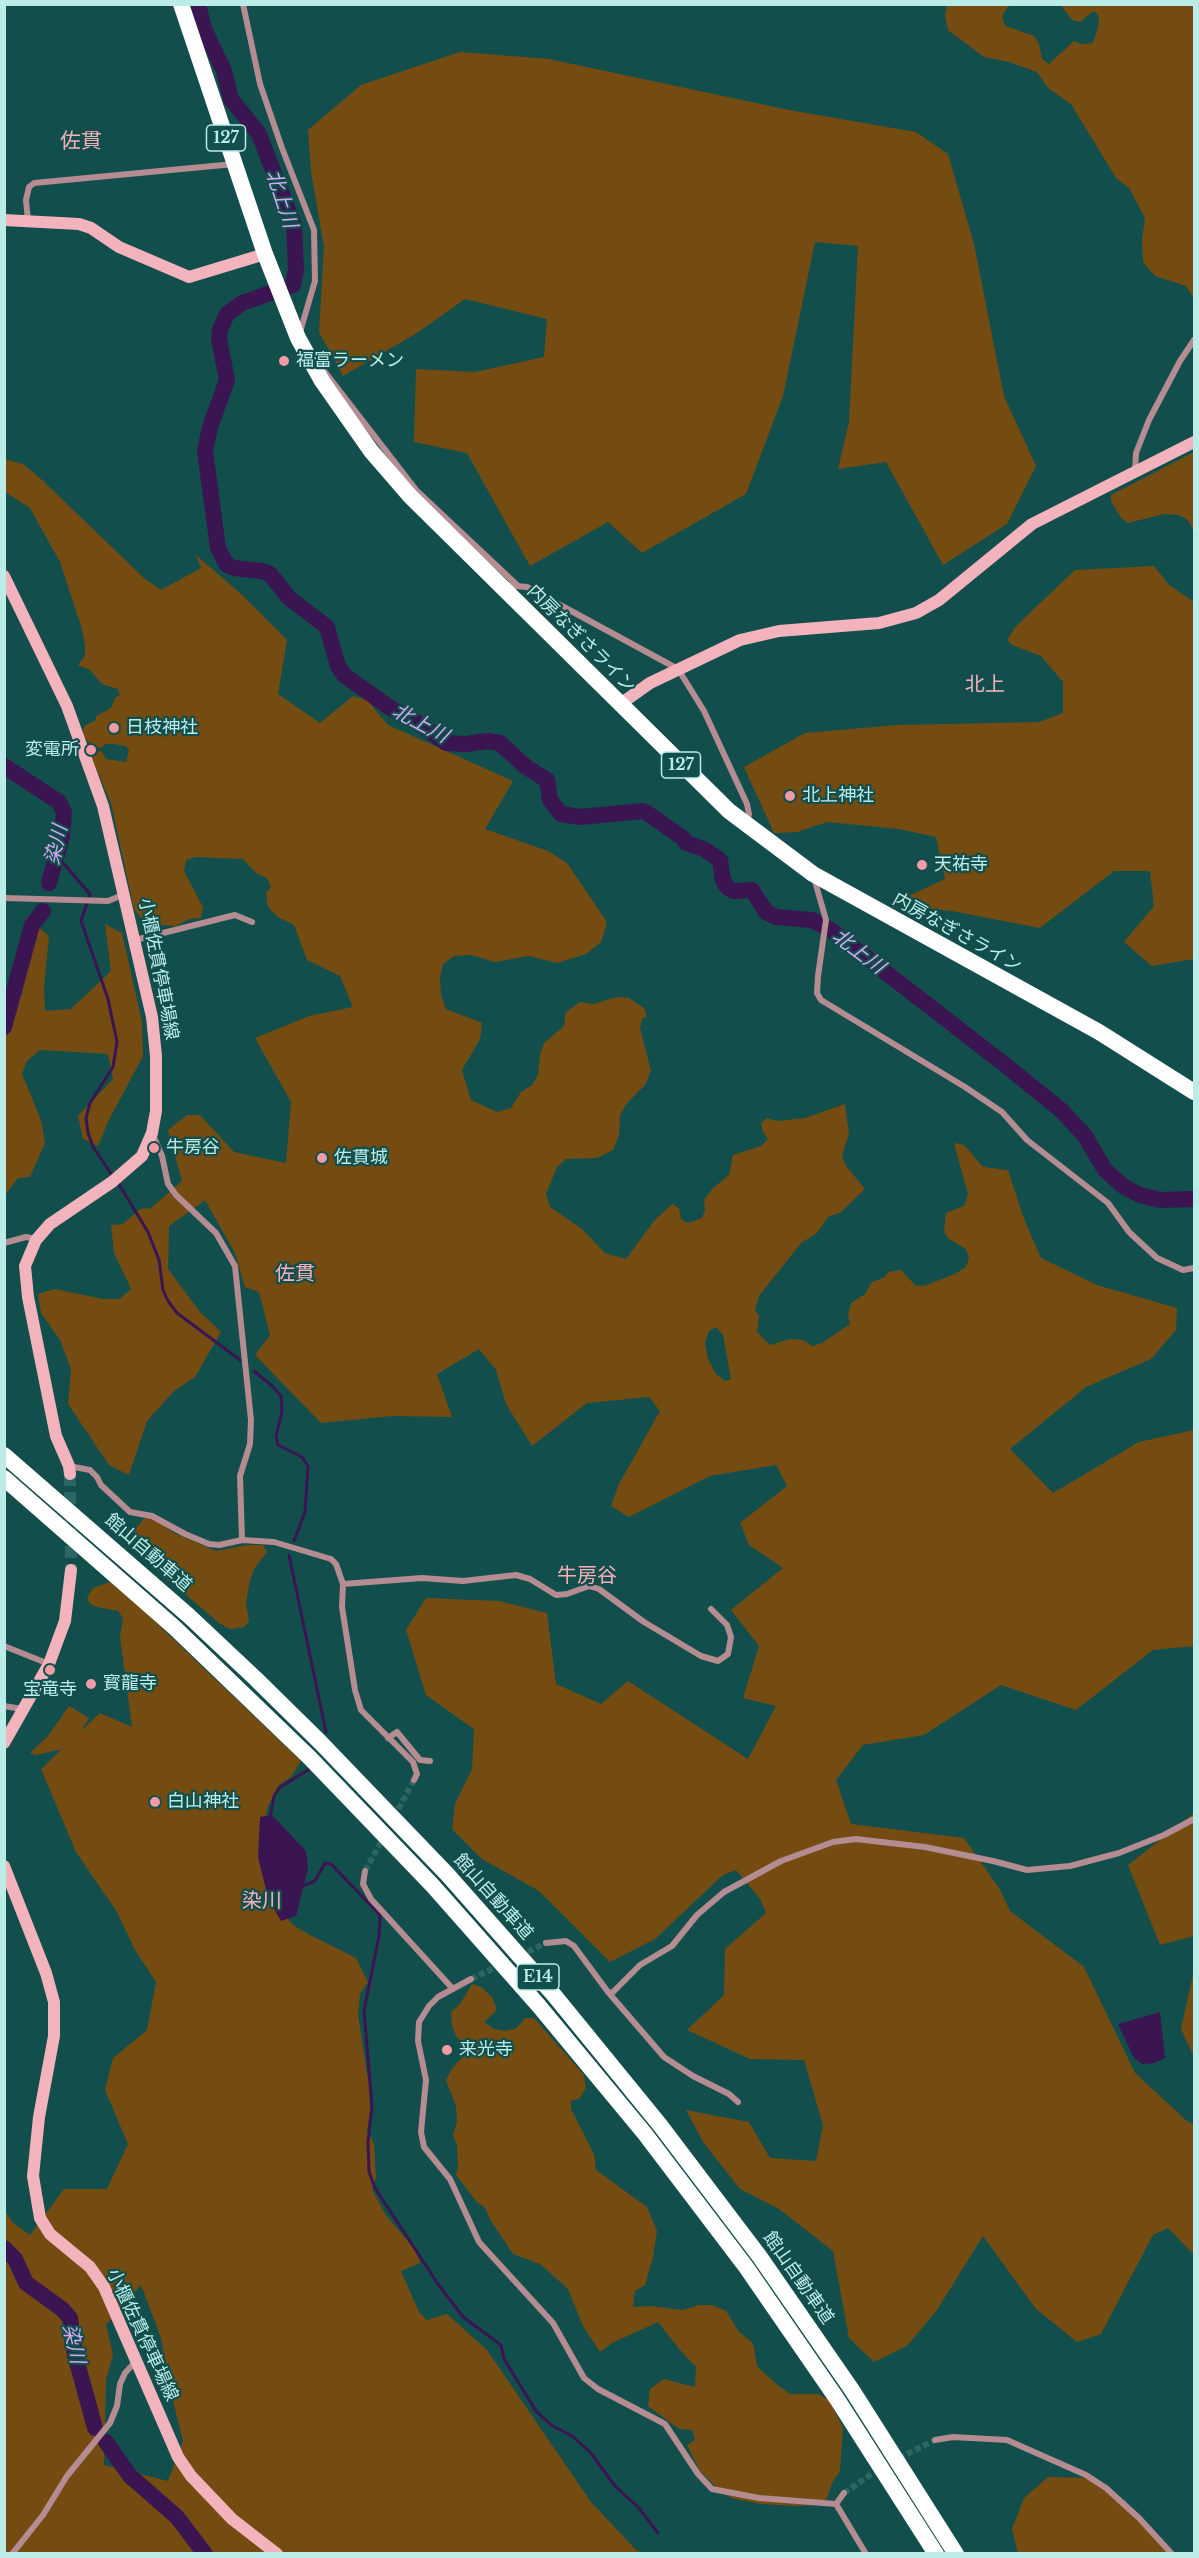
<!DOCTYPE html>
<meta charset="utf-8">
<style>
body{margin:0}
#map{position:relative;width:1199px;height:2558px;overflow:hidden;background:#124e4c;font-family:"Libre Baskerville",serif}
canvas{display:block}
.frame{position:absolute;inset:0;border:6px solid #bcece8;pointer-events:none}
</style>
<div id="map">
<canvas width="1199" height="2558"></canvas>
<div class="frame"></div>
</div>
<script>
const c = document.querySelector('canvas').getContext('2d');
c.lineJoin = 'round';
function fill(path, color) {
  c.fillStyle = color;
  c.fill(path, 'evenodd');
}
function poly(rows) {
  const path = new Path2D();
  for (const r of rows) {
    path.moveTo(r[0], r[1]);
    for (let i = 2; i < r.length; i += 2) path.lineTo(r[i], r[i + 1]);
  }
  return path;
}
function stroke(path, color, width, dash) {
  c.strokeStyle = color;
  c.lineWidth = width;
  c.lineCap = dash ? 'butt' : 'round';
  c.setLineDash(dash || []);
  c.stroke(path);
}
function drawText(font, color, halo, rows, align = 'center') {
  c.font = font + ' "Libre Baskerville","Noto Sans JP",serif';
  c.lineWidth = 4.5;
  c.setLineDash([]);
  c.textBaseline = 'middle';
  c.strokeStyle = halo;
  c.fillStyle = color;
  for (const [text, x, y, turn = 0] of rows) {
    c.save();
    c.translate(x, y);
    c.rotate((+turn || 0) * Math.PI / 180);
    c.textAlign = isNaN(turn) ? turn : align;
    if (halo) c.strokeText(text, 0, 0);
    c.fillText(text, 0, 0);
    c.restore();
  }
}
fill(poly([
 [947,5,1009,5,1002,16,1005,26,1034,36,1039,44,1042,59,1049,64,1074,41,1081,44,1093,43,1098,27,1099,17,1096,12,1092,12,1080,22,1072,20,1061,5,1194,5,1194,299,1186,286,1155,276,1143,262,1142,240,1145,218,1129,188,1116,178,1071,104,1048,88,1037,72,1009,62,984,57,948,30,945,15],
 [460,52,549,59,789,110,916,132,948,154,974,244,1004,396,1036,466,1007,524,943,565,886,462,838,469,849,422,858,246,815,242,783,396,746,494,642,553,608,522,530,566,467,453,414,442,416,369,475,372,544,357,547,319,465,299,417,333,343,376,319,332,324,247,311,172,308,130,361,85],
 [1194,452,1194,532,1188,520,1179,515,1164,514,1128,523,1121,518,1111,501,1111,495],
 [4,459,23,464,41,479,144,578,161,590,201,568,196,555,241,594,287,640,278,694,320,723,353,696,367,700,388,725,513,781,485,829,548,851,567,863,607,922,604,933,601,942,586,954,557,963,529,956,495,962,471,955,454,956,443,964,440,977,441,995,446,1009,482,1023,480,1039,462,1070,471,1100,497,1112,511,1108,521,1092,532,1085,538,1075,540,1055,544,1043,564,1026,566,1012,580,1002,593,1004,617,997,629,998,644,1008,647,1017,642,1019,640,1028,651,1071,645,1085,627,1103,620,1115,619,1135,613,1150,597,1158,566,1159,557,1167,546,1194,550,1207,582,1229,605,1253,626,1259,654,1221,672,1204,679,1208,681,1219,688,1223,702,1218,705,1210,704,1200,713,1188,729,1175,733,1155,761,1146,768,1139,763,1132,761,1123,767,1118,777,1121,805,1118,845,1104,849,1134,842,1155,846,1166,865,1189,841,1212,828,1217,817,1233,801,1243,759,1296,755,1310,759,1316,757,1332,770,1345,790,1339,803,1340,813,1346,822,1343,850,1324,848,1315,851,1303,865,1294,872,1282,885,1277,888,1272,901,1270,915,1285,924,1286,955,1274,966,1267,969,1258,966,1249,949,1239,944,1232,946,1213,964,1206,968,1194,954,1143,964,1145,983,1167,1008,1170,1024,1219,1041,1258,1097,1285,1177,1308,1176,1330,1151,1359,1086,1387,1010,1449,1053,1493,1139,1442,1194,1430,1194,1646,1153,1650,1076,1710,1001,1685,924,1735,863,1745,836,1780,851,1824,964,1838,999,1888,1010,1911,1084,1967,1135,2073,1188,2122,1194,2124,1194,2255,1168,2228,1153,2235,1101,2334,1077,2342,1036,2309,983,2236,937,2310,907,2346,874,2362,849,2338,833,2251,779,2209,740,2189,703,2142,686,2110,749,2122,770,2158,816,2161,823,2125,804,2060,750,2059,687,2030,724,1995,725,1949,766,1913,760,1899,736,1870,723,1875,655,1939,610,1962,539,1891,482,1859,452,1829,455,1804,472,1769,474,1729,426,1695,406,1630,426,1598,499,1601,547,1613,556,1684,601,1704,628,1681,748,1759,776,1706,743,1698,759,1646,731,1610,783,1568,749,1545,740,1523,787,1486,776,1465,710,1476,629,1517,611,1506,619,1484,660,1411,649,1397,587,1403,532,1446,506,1404,496,1370,479,1349,437,1374,452,1417,392,1416,321,1423,255,1355,270,1335,259,1292,245,1287,235,1253,205,1200,169,1226,168,1269,200,1312,221,1332,195,1377,174,1391,147,1421,129,1475,109,1465,68,1404,71,1369,60,1340,41,1313,38,1294,55,1289,103,1299,120,1299,131,1289,114,1253,111,1225,123,1224,140,1209,151,1208,182,1181,168,1130,187,1115,200,1115,234,1152,286,1163,291,1102,255,1038,309,1016,353,1007,340,976,307,960,294,925,278,917,268,907,266,893,271,887,267,878,256,873,243,859,196,857,186,860,184,871,203,907,201,918,190,919,175,926,161,925,141,918,134,909,111,803,89,752,92,748,102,752,106,759,126,762,129,751,126,746,113,744,106,744,101,748,94,746,84,738,83,731,85,725,95,721,96,716,111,708,115,698,120,695,118,689,102,684,90,670,78,665,85,656,85,646,82,629,60,562,30,508,5,492],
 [716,1327,723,1335,731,1379,725,1381,716,1374,708,1359,705,1343,709,1331],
 [1154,566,1169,585,1194,602,1194,959,1152,966,1124,942,1154,906,1150,871,1114,871,1040,928,952,911,916,907,902,899,945,879,936,837,899,829,827,822,797,832,774,833,744,767,805,733,897,725,1039,722,1063,713,1063,682,1041,656,1012,645,1007,640,1016,626,1075,570],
 [26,917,49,936,44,987,45,1011,71,1009,111,971,105,924,122,933,142,1022,143,1056,109,1120,98,1146,83,1139,78,1116,113,1079,108,1054,40,1050,27,1061,22,1074,41,1120,45,1143,30,1177,18,1178,5,1195,5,1006,23,993,16,961],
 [148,1514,174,1533,216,1551,247,1545,263,1545,267,1552,254,1569,249,1584,246,1603,249,1621,244,1627,230,1629,219,1623,165,1577,134,1546,132,1538,136,1528],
 [110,1582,147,1614,301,1761,291,1777,279,1785,268,1806,263,1827,284,1914,293,1925,308,1934,356,1958,368,1982,360,1994,358,2015,369,2086,370,2111,367,2130,374,2144,376,2177,372,2189,385,2214,416,2251,420,2263,401,2271,419,2312,427,2320,447,2314,487,2350,591,2502,637,2551,651,2553,5,2553,4,2209,12,2222,30,2235,64,2189,107,2189,128,2144,105,2090,113,2058,147,2030,156,1982,135,1950,117,1912,76,1852,41,1769,62,1749,36,1755,30,1753,48,1736,69,1706,89,1718,81,1731,100,1713,132,1727,120,1637,123,1618,118,1611,97,1607,90,1604,87,1598,93,1588],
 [141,2285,161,2338,168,2380,183,2441,168,2481,104,2465,106,2380,113,2355,106,2325],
 [1194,1813,1194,1936,1160,1945,1128,1865],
 [1194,1970,1194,2057,1181,2029],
 [472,1984,481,1987,492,1997,497,2010,484,2022,494,2029,506,2031,517,2028,525,2018,534,2018,584,2075,586,2088,580,2098,571,2101,571,2109,594,2154,596,2170,647,2207,657,2231,653,2257,645,2285,635,2291,633,2307,651,2306,683,2310,699,2305,712,2305,726,2311,739,2332,753,2343,757,2366,775,2383,790,2394,818,2394,830,2401,843,2428,840,2471,832,2483,827,2498,821,2505,796,2506,761,2504,731,2498,718,2489,700,2471,687,2445,695,2440,692,2430,679,2429,648,2406,650,2389,664,2379,695,2387,696,2367,680,2350,658,2322,612,2343,600,2352,583,2326,568,2289,540,2264,513,2254,491,2221,485,2208,476,2201,456,2175,458,2167,457,2145,453,2135,457,2122,456,2106,446,2080,453,2067,466,2054,465,2045,456,2036,452,2026,451,2012,460,2004],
 [1048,2477,1092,2478,1173,2553,1018,2553,1012,2529,1024,2498]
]), '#744c12');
fill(poly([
 [272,1815,306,1851,308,1868,296,1916,281,1921,268,1898,258,1857,260,1817],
 [1160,2012,1165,2058,1154,2063,1142,2064,1134,2058,1118,2024]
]), '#3b1452');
stroke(poly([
 [57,856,90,894,81,921,108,999,117,1042,113,1067,90,1103,86,1118,88,1133,93,1147,112,1175],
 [117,1181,148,1232,159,1260,163,1290,168,1301,177,1313,240,1360],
 [254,1371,271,1385,281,1396,282,1412,276,1436,278,1445,302,1457,308,1466,305,1512,294,1541],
 [289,1555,326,1732],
 [270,1818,274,1796,279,1788,311,1768],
 [302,1886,315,1881,325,1863,331,1864,380,1915,379,1936,364,2011,372,2106,368,2142,369,2172,375,2188,438,2284,463,2317,501,2345,504,2359,536,2411,551,2425,572,2436,590,2452,615,2486,639,2508,658,2533]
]), '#3b1452', 3);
stroke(poly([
 [198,4,204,29,224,71,231,99,259,134,294,225,296,270,293,285,242,303,227,314,220,330,219,339,227,380,210,427,205,451,218,548,227,565,234,568,262,571,270,574,289,598,327,627,338,666,344,675,389,707,421,725,446,743,466,744,487,741,500,743,526,767,547,780,550,800,561,814,580,817,643,811,647,813,683,838,686,843,704,849,720,860,723,881,728,888,733,891,752,890,766,912,776,917,812,920,831,930,1004,1064,1062,1111,1085,1136,1105,1170,1123,1186,1140,1195,1160,1200,1194,1199],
 [4,766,59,802,64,812,62,836,49,883],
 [4,1027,32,925,43,911],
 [4,2248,15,2259,26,2283,62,2309,70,2318,75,2355,95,2428],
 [106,2442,130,2476,177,2517,205,2554]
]), '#3b1452', 16);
stroke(poly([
 [394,1817,414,1780],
 [365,1871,384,1837],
 [471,1979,546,1943],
 [899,2458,935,2440],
 [844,2493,879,2469]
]), '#2c6663', 6, [6, 3]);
stroke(poly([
 [70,1474,71,1570]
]), '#2c6663', 12, [12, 6]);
stroke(poly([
 [243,4,260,84,282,148,314,230,315,281,300,332],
 [28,221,26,200,29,187,34,183,234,164],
 [325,372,417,491,517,585],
 [1135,471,1136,453,1149,420,1180,361,1194,340],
 [505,585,527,587,678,669,704,711,747,804,749,814,747,822],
 [814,878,826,920,818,976,817,993,821,1000,965,1087,1002,1112,1027,1140,1108,1203,1129,1232,1157,1258,1183,1270,1194,1268],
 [4,898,108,901,125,894],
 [135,940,235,915,252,922],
 [153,1135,162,1156,168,1184,176,1195,216,1233,235,1266,251,1420,250,1444,240,1476,242,1540],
 [4,1243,26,1237,36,1239],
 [69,1466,90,1470,97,1477,101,1485,130,1512,152,1516,185,1534,209,1544,219,1545,242,1540,274,1542,331,1559,336,1564,343,1584,342,1607,355,1690,361,1710,413,1762,417,1774,414,1780],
 [343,1584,422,1578,463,1581,516,1575,530,1579,556,1595,567,1594,589,1586,599,1589,644,1622,701,1656,718,1661,728,1654,731,1637,727,1625,711,1609],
 [4,1646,49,1664],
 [4,1706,22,1709],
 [388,1738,397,1732,420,1760,430,1761],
 [365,1871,363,1884,371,1899,453,1989],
 [546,1943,566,1941,574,1946,608,1992,612,1993,640,1965,672,1946,697,1915,724,1892,781,1861,833,1842,856,1839,925,1847,993,1861,1027,1870,1070,1866,1119,1853,1164,1835,1194,1819],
 [471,1979,438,1997,429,2006,419,2022,418,2041,426,2080,421,2132,424,2147,450,2179,479,2242,553,2323,584,2378,598,2389,665,2424,698,2474,712,2489,759,2498,836,2504],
 [608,1992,664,2057,693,2076,729,2094,738,2102],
 [935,2440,953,2437,1007,2440,1086,2475,1106,2488,1139,2518,1172,2554],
 [836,2504,866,2554],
 [836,2504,844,2493],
 [12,2554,43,2515,67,2476,110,2423,117,2406,120,2384,125,2373,136,2361]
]), '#b48c91', 6);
stroke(poly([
 [4,220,79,224,91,228,119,247,189,277,265,254],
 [4,576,67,706,103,806,152,1017,156,1056,156,1111,152,1133,142,1156,112,1182,50,1224,36,1240,25,1266,28,1297,56,1436,69,1466,70,1474],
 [619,705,650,683,740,640,779,631,879,623,916,613,939,600,1032,524,1194,442],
 [4,1743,49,1664,65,1621,71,1570],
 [4,1866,46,1973,54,2002,54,2036,39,2117,33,2176,40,2218,50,2234,90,2267,104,2287,178,2457,191,2476,232,2519,277,2554]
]), '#f3b3bc', 12);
stroke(poly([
 [181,4,265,254,298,338,322,381,371,451,410,496,729,811,813,874,1099,1032,1194,1092],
 [4,1455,189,1616,256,1679,321,1743,447,1874,554,1995,660,2125,760,2257,852,2390,956,2554],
 [4,1478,175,1628,310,1758,433,1886,539,2006,645,2134,746,2267,837,2399,936,2554]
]), '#fff', 16);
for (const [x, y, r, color] of [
 [284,361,6,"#f39aa7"],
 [114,728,6,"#f39aa7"],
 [91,750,6,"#f39aa7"],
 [790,796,6,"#f39aa7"],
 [922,865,6,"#f39aa7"],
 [154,1148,6,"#f39aa7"],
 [322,1158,6,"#f39aa7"],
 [50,1670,6,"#f39aa7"],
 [91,1684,6,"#f39aa7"],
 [155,1802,6,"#f39aa7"],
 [447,2050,6,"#f39aa7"]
]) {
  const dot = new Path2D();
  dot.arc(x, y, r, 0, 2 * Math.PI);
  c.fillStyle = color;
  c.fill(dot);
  stroke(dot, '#124e4c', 2);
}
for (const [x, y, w] of [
 [226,138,39],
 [681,765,39],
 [538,1977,42]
]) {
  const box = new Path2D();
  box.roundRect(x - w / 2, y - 13, w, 26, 4.5);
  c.fillStyle = '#124e4c';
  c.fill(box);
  stroke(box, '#bcece8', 1.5);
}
drawText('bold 16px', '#bcece8', null, [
 ["127",226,138],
 ["127",681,765],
 ["E14",538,1977]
]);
drawText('18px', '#bcece8', '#124e4c', [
 ["福富ラーメン",296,361],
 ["日枝神社",126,728],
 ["変電所",79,750,"right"],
 ["北上神社",802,796],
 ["天祐寺",934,865],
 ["牛房谷",166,1148],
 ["佐貫城",334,1158],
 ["寳龍寺",103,1684],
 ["宝竜寺",50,1690,"center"],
 ["白山神社",167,1802],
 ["来光寺",459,2050]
], 'left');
drawText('18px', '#bcece8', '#124e4c', [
 ["内房なぎさライン",581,639,45],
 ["内房なぎさライン",957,933,29],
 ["小櫃佐貫停車場線",158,969,79],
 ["館山自動車道",148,1553,41],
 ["館山自動車道",493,1897,48],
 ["館山自動車道",798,2278,55],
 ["小櫃佐貫停車場線",142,2335,65]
]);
drawText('italic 20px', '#d4a9f4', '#124e4c', [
 ["北上川",281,199,72],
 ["北上川",420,724,28],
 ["染川",57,845,-78],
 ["北上川",858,952,37],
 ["染川",73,2344,77]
]);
drawText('20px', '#f5b1ba', '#124e4c', [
 ["北上",985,685],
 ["佐貫",295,1274],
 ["牛房谷",587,1576],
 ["染川",262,1901]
]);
drawText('21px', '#f5b1ba', '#124e4c', [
 ["佐貫",81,142]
]);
</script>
